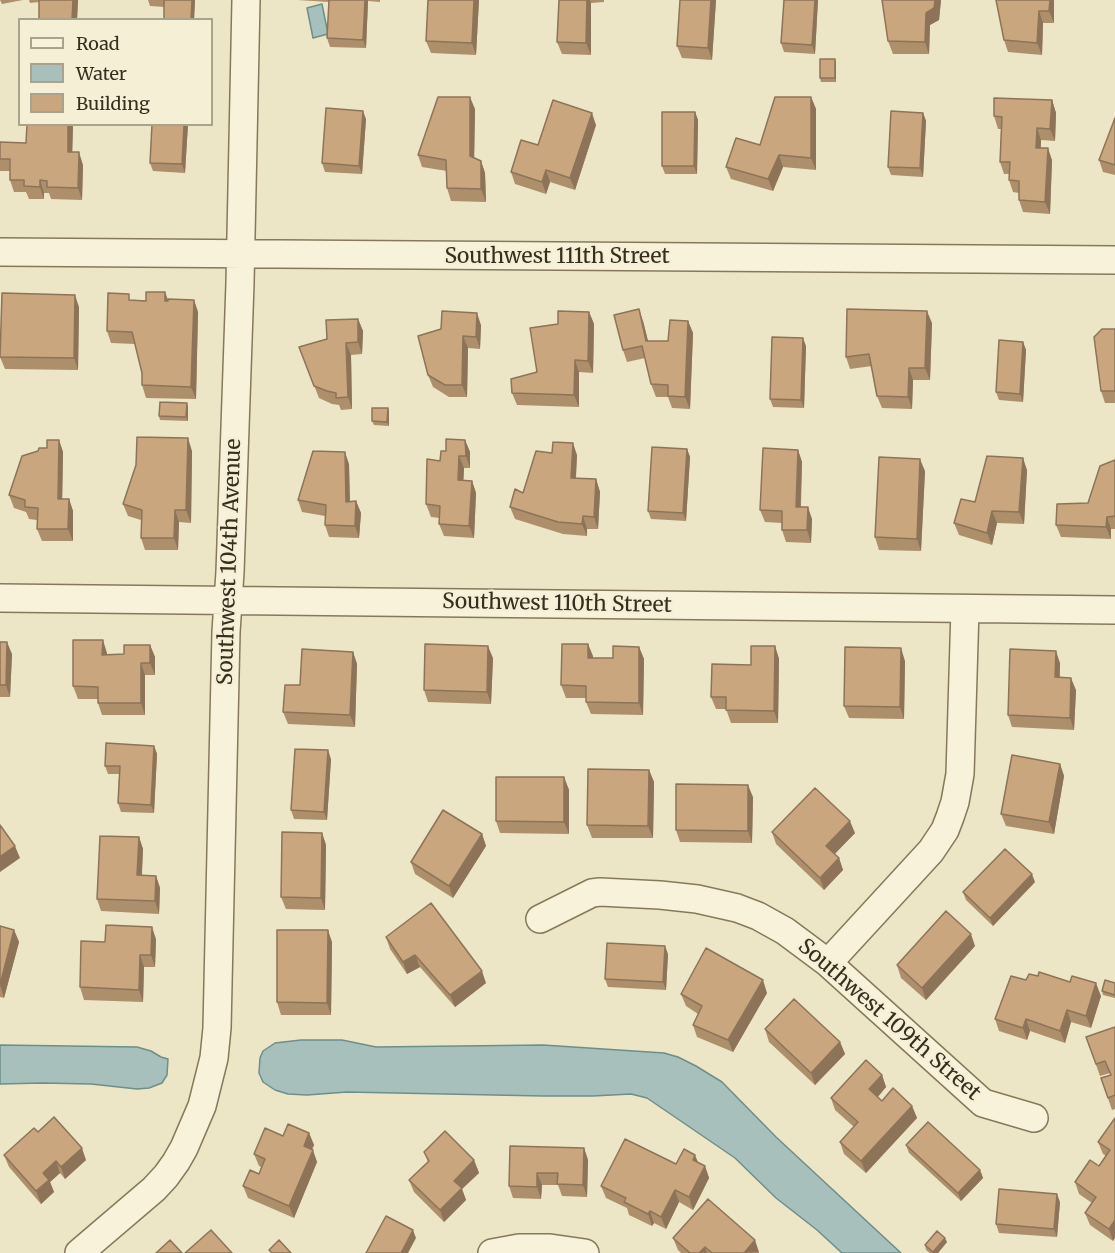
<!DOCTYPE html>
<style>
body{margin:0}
#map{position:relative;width:1115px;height:1253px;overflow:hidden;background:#ece6c6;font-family:Merriweather,serif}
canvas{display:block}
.legend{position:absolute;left:18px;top:18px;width:195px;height:108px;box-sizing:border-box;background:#f4efd5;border:2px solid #a9a28c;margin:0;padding:8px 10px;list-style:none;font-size:18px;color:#382e1f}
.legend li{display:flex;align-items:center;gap:12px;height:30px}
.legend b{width:30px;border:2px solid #a9a28c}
</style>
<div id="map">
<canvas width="1115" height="1253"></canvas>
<ul class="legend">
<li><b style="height:8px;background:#f7f2d9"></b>Road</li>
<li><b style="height:16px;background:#a7c0bc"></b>Water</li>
<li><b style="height:16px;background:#c9a67d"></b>Building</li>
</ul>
</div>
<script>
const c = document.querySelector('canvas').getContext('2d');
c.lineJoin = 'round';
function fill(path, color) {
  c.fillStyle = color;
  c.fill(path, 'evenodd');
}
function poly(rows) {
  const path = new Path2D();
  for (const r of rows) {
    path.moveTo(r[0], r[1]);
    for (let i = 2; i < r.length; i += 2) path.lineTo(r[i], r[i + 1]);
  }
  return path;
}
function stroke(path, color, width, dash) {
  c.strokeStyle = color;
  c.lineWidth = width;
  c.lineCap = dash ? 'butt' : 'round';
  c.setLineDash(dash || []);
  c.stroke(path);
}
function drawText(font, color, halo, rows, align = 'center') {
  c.font = font + ' Merriweather,serif';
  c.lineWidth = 4.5;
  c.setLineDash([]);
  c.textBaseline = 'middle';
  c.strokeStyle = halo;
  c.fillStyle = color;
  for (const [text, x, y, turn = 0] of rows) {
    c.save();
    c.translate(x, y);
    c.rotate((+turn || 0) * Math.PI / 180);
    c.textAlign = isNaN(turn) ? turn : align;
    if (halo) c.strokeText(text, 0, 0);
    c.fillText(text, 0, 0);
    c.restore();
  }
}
const water = poly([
 [322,4,328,34,313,38,307,8,322,4],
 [301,1040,342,1040,376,1047,543,1045,664,1053,678,1057,696,1066,722,1082,776,1137,901,1253,842,1253,817,1230,776,1198,735,1158,647,1098,631,1094,593,1096,543,1096,347,1092,307,1095,288,1094,275,1090,263,1082,259,1073,260,1058,263,1051,275,1043,301,1040],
 [0,1045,137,1047,151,1051,161,1057,168,1059,167,1075,162,1083,149,1088,137,1089,91,1084,42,1083,0,1084,0,1045]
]);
fill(water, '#a7c0bc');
stroke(water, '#6e8e8a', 1.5);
const minor = poly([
 [0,252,1115,260],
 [0,598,1115,610],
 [540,919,592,893,600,892,660,895,697,899,737,908,758,916,785,931,828,963,983,1103,1034,1118],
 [828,963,931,851,945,830,950,817,955,802,960,774,965,609],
 [79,1253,154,1189,166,1176,176,1162,184,1148,202,1106,214,1058,217,1028,226,632,230,572,240,283,246,0],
 [492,1253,519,1248,550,1248,585,1253]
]);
stroke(minor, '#87785c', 30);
stroke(minor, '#f7f2d9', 27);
fill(poly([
 [0,0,23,0,2,4],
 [29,0,78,0,77,20,39,20,39,2,30,3],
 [148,0,195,0,194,20,164,20,164,7,150,6],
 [297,0,380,0,380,2,368,1,366,48,330,47,327,38,329,2],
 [428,0,479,0,476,55,431,53,426,41],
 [559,0,604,0,604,2,591,3,591,55,562,54,557,42],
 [716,0,712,60,682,58,677,46],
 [784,0,818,0,815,54,784,52,781,43],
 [882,0,941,0,939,20,930,25,929,54,893,54,888,41],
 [996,0,1054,0,1054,23,1043,23,1042,55,1008,52,1004,40],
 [836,63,836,82,821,82,820,78],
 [811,97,816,109,816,170,783,167,773,191,731,179,726,167,760,145],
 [1052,100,1056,113,1055,141,1041,140,1041,148,1052,160,1050,214,1023,212,1019,200,1019,193,1013,192,1009,180,1009,174,1004,174,1000,162,1001,129,998,129,994,116],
 [475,109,474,158,481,161,485,173,486,202,451,201,447,188,447,171,422,167,418,155],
 [695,112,698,120,697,174,665,174,662,166],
 [923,113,926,121,923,177,891,175,888,167],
 [1115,118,1115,175,1103,172,1099,160],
 [366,119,362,174,325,172,322,163],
 [73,124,72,152,83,165,82,200,51,199,49,193,44,193,44,199,29,199,26,192,14,192,10,180,10,171,0,171,0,142,26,143],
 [188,124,185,173,153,171,150,163],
 [596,125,575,190,550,182,546,194,515,184,511,172,538,145],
 [165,292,168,300,194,300,198,312,196,399,146,398,142,385,142,373,135,344,111,343,107,331,132,300,146,301],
 [79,307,78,370,5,369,0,357],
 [589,312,594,324,593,373,579,372,579,407,517,405,512,393,537,372,558,324],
 [358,319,363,331,362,354,351,355,352,409,341,410,339,405,332,404,319,398,299,347,327,339],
 [643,321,648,341,668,341,688,321,693,333,690,409,672,408,668,397,656,397,651,384,645,358,627,362,623,350],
 [932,323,930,380,913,380,912,409,882,408,877,396,872,366,850,369,846,357],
 [481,325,480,349,468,348,467,397,449,397,433,387,428,375,418,336],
 [1115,329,1115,403,1105,403,1101,391],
 [1023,342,1026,350,1023,402,999,400,996,392],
 [806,346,804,408,773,407,770,399],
 [188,407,188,421,160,420,159,416],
 [388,408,389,412,389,426,374,425,372,421],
 [59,440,63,452,62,499,69,499,73,511,73,541,42,541,37,529,37,520,29,519,26,512,14,508,9,495,38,451,47,448],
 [465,440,470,452,470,468,464,468,463,480,472,481,476,493,474,538,444,536,439,524,440,518,431,517,426,504,446,451],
 [687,449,690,457,686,521,651,519,648,511],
 [798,450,802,462,801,507,812,519,811,543,786,542,782,530,782,523,765,522,760,510],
 [192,451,191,523,179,522,178,550,145,550,141,538,141,520,128,516,123,504],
 [552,453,577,455,576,478,596,479,600,492,598,529,587,529,587,536,563,534,515,519,510,507,523,493],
 [1115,460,1115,529,1111,529,1111,539,1061,537,1056,525,1088,503],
 [349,464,350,501,356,501,361,513,359,538,329,537,325,525,325,516,302,512,298,500],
 [1027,470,1024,524,997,523,992,545,959,535,954,523,975,502],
 [925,471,921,551,879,550,875,537],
 [0,642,12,654,10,697,0,697],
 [588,644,593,658,613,658,639,647,644,659,643,715,591,714,586,702,586,698,566,698,561,685],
 [150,645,155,657,155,675,145,675,145,715,102,715,98,703,98,699,78,699,73,686,107,653,107,654,124,654],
 [775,646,779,659,778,723,731,723,726,709,716,709,711,697],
 [353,652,357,664,355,727,288,724,283,712,300,685],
 [493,658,491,704,428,702,424,690],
 [905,661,904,719,849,718,844,706],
 [1060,663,1060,677,1076,690,1074,730,1012,727,1008,715],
 [154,746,157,754,154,813,121,812,118,803,119,774,108,774,105,766],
 [331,759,327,820,294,819,291,810],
 [1060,764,1064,776,1054,834,1006,826,1001,814],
 [649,770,654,782,653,838,592,838,587,825],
 [564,777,569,790,569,834,500,833,496,821],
 [753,797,752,843,680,842,676,830],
 [772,832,855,833,834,854,839,858,843,870,824,890,776,844],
 [322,833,326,845,325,910,286,909,281,897],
 [482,834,486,846,453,898,415,874,411,862],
 [139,837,143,849,142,875,156,876,160,888,159,914,101,911,97,899],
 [1035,882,993,926,966,900,963,892],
 [0,926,14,930,19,942,4,998,0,997],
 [386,937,486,983,455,1007,420,967,407,974,390,949],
 [156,939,155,967,144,967,143,1002,84,1000,80,987,105,942],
 [332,942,331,1015,281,1015,277,1002],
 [975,946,926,1000,901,978,897,965],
 [668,954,666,990,608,987,605,979],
 [1026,980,1070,982,1101,996,1091,1028,1071,1022,1065,1043,1030,1031,1027,1040,999,1031,995,1019],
 [1115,983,1115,998,1103,995,1102,991],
 [767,993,733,1052,697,1037,693,1025,698,1014,686,1006,681,994],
 [1115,1027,1115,1109,1112,1110,1101,1078,1111,1075,1110,1073,1100,1076,1086,1037],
 [765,1029,840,1042,845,1054,815,1085,769,1042],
 [882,1075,886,1087,878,1097,882,1101,912,1106,917,1118,866,1173,844,1154,840,1142,854,1127,835,1110,831,1098],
 [1115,1118,1113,1241,1090,1225,1085,1213,1092,1203,1079,1194,1075,1182,1099,1166,1106,1156,1103,1154,1098,1142],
 [38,1132,86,1160,65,1179,60,1173,50,1182,54,1192,41,1204,9,1167,4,1155],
 [309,1133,314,1145,312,1149,317,1162,294,1218,248,1198,243,1186,259,1174,261,1167,259,1166,254,1154,283,1136],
 [906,1145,980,1170,983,1178,961,1201,909,1153],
 [584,1148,588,1160,587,1197,562,1196,558,1185,542,1185,541,1199,513,1198,509,1186],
 [424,1152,474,1160,479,1173,462,1189,466,1200,444,1222,414,1192,409,1180,428,1162],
 [698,1162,705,1166,709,1178,693,1210,679,1202,666,1229,654,1223,652,1226,629,1215,627,1208,606,1198,601,1186,676,1164],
 [1060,1202,1057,1237,999,1233,996,1224],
 [673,1238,759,1252,759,1253,681,1253,678,1250],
 [947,1242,938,1253,930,1253,926,1250,925,1245]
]), '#ad8f6c');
fill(poly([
 [73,0,78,0,77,20,72,20],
 [192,0,195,0,194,20,191,20],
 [365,0,368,0,368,1,366,48,363,40],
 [474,0,479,0,476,55,472,43],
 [587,0,590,0,591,3,591,55,586,43],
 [711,0,716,0,712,60,708,48],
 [815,0,818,0,815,54,812,45],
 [935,0,941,0,939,20,930,25,929,54,925,42,926,13],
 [1050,0,1054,0,1054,23,1049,11],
 [1039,11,1043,23,1042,55,1037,43],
 [835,59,836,63,836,82,835,78],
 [470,97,475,109,474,168,470,156],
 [811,97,816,109,816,170,811,158],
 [1052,100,1056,113,1055,141,1050,129],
 [363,111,366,119,362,174,359,166],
 [695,112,698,120,697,174,694,166],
 [592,113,596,125,575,190,570,178],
 [923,113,926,121,923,177,920,168],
 [68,124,73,124,72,164,68,152],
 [184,124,188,124,185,173,182,164],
 [1037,128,1041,140,1040,160,1036,148],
 [1048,148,1052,160,1050,214,1045,202],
 [79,152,83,165,82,200,78,188],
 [779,155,783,167,773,191,768,179],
 [481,161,485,173,486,202,481,189],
 [546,170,550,182,546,194,542,182],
 [40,180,44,193,44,199,40,187],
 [165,292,169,304,165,301],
 [75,295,79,307,78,370,74,358],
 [194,300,198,312,196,399,191,387],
 [639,309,643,321,651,353,646,341],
 [927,311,932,323,930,380,925,368],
 [589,312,594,324,593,373,588,361],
 [477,313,481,325,480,349,476,337],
 [358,319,363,331,362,354,358,342],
 [688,321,693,333,690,409,685,397],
 [463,336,468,348,467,397,462,385],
 [803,338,806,346,804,408,801,400],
 [1023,342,1026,350,1023,402,1020,394],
 [346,343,351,355,352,409,348,397],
 [575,360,579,372,579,407,574,395],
 [909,368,913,380,912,409,908,397],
 [187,403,188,407,188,421,186,417],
 [388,408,389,412,389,426,387,422],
 [188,438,192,451,191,523,186,510],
 [59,440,63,452,62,511,58,499],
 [465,440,470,452,470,468,466,456],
 [573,443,577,455,575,490,571,478],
 [687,449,690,457,686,521,683,513],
 [798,450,802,462,800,519,796,507],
 [345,452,349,464,350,514,346,502],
 [459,456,464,468,463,492,458,480],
 [1023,458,1027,470,1024,524,1019,512],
 [920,459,925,471,921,551,917,539],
 [596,479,600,492,598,529,594,517],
 [472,481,476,493,474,538,469,526],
 [69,499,73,511,73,541,68,529],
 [356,501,361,513,359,538,355,526],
 [808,507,812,519,811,543,807,530],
 [175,510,179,522,178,550,174,538],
 [992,511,997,523,992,545,987,533],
 [583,516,587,529,587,536,582,524],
 [1107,517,1111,529,1111,539,1106,527],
 [103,640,107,653,107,667,102,655],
 [7,642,12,654,10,697,6,685],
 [588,644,593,656,592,670,588,658],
 [150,645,155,657,155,675,150,663],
 [488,646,493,658,491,704,487,692],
 [775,646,779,659,778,723,774,711],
 [639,647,644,659,643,715,639,703],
 [901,648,905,661,904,719,900,707],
 [1056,651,1060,663,1059,689,1055,677],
 [353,652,357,664,355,727,350,715],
 [141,663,145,675,145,715,141,703],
 [1071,678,1076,690,1074,730,1070,718],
 [154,746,157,754,154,813,151,805],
 [328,750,331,759,327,820,324,812],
 [1060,764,1064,776,1054,834,1049,822],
 [649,770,654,782,653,838,648,826],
 [564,777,569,790,569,834,564,822],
 [748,785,753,797,752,843,748,831],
 [850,821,855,833,831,858,826,846],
 [322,833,326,845,325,910,321,898],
 [482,834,486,846,453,898,449,886],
 [139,837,143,849,141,887,137,875],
 [15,846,20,858,0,872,0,857],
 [839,858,843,870,824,890,820,878],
 [1032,874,1035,882,993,926,990,918],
 [156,876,160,888,159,914,155,901],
 [152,927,156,939,155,967,151,955],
 [14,930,19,942,4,998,0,985],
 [328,930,332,942,331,1015,327,1003],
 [971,934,975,946,926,1000,922,988],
 [665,946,668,954,666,990,663,982],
 [140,955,144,967,143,1002,139,990],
 [415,955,420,967,407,974,403,962],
 [482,971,486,983,455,1007,450,995],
 [763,980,767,993,733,1052,728,1040],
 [1096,983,1101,996,1091,1028,1086,1016],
 [1067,1010,1071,1022,1065,1043,1060,1031],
 [1026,1019,1030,1031,1027,1040,1023,1028],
 [840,1042,845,1054,815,1085,811,1073],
 [882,1075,886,1087,874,1101,869,1089],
 [912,1106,917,1118,866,1173,861,1161],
 [309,1133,314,1145,308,1158,304,1146],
 [82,1148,86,1160,65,1179,61,1167],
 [584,1148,588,1160,587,1197,583,1185],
 [313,1150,317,1162,294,1218,289,1206],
 [695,1155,700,1167,693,1160],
 [474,1160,479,1173,462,1189,466,1200,444,1222,440,1210,454,1181],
 [56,1161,60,1173,50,1182,54,1192,41,1204,36,1191,43,1173],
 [705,1166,709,1178,693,1210,689,1197],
 [980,1170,983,1178,961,1201,958,1193],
 [537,1173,542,1185,541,1199,537,1187],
 [675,1190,679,1202,666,1229,661,1217],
 [1057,1194,1060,1202,1057,1237,1054,1229],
 [650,1211,654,1223,652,1226,648,1214],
 [1115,1220,1115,1238,1113,1241,1109,1229],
 [413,1230,416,1238,408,1253,401,1253],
 [945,1238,947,1242,938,1253,933,1253],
 [755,1240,759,1252,744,1253],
 [705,1247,707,1253,699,1253]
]), '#8d7458');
const building = poly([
 [39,0,73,0,72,20,39,20,39,0],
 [164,0,192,0,191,20,164,20,164,0],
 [329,0,365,0,363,40,327,38,329,0],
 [428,0,474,0,472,43,426,41,428,0],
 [559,0,587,0,586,43,557,42,559,0],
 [680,0,711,0,708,48,677,46,680,0],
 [784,0,815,0,812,45,781,43,784,0],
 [882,0,935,0,934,8,926,13,925,42,888,41,882,0],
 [996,0,1050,0,1049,11,1039,11,1037,43,1004,40,996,0],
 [820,59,835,59,835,78,820,78,820,59],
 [438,97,470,97,470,156,481,161,481,189,447,188,446,160,418,155,438,97],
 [775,97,811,97,811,158,779,155,768,179,726,167,736,138,760,145,775,97],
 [994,98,1052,100,1050,129,1037,128,1036,148,1048,148,1045,202,1019,200,1019,181,1009,180,1010,162,1000,162,1002,117,994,116,994,98],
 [553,100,592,113,570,178,546,170,542,182,511,172,521,140,538,145,553,100],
 [326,108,363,111,359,166,322,163,326,108],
 [891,111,923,113,920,168,888,167,891,111],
 [662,112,695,112,694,166,662,166,662,112],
 [1115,118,1115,165,1099,160,1115,118],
 [27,124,68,124,68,152,79,152,78,188,47,187,47,181,40,180,40,187,24,186,24,180,10,180,10,159,0,159,0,142,26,143,27,124],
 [152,124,184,124,182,164,150,163,152,124],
 [146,292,165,292,165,301,168,301,168,299,194,300,191,387,142,385,142,373,132,332,107,331,108,293,129,294,129,300,146,301,146,292],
 [2,293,75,295,74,358,0,357,2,293],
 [639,309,646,341,668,341,670,320,688,321,685,397,668,396,668,385,651,384,642,346,623,350,614,315,639,309],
 [847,309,927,311,925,368,909,368,908,397,877,396,869,354,846,357,847,309],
 [442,311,477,313,476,337,463,336,462,385,445,385,428,375,418,336,441,329,442,311],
 [558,311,589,312,588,361,575,360,574,395,512,393,511,379,537,372,530,328,558,324,558,311],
 [358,319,358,342,346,343,348,397,336,398,336,393,327,391,314,386,299,347,327,339,326,320,358,319],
 [1102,329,1115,329,1115,391,1101,391,1094,337,1102,329],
 [772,337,803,338,801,400,770,399,772,337],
 [999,340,1023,342,1020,394,996,392,999,340],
 [160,402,187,403,186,417,159,416,160,402],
 [372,408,388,408,387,422,372,421,372,408],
 [137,437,188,438,186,510,175,510,174,538,141,538,142,510,123,504,136,465,137,437],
 [446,439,465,440,466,456,459,456,458,480,472,481,469,526,439,524,440,506,426,504,427,459,440,461,441,451,446,451,446,439],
 [47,440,59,440,58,499,69,499,68,529,37,529,38,508,25,507,25,500,9,495,22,456,38,451,39,448,47,448,47,440],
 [553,442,573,443,571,478,596,479,594,517,583,516,582,524,558,522,510,507,515,489,523,493,536,451,552,453,553,442],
 [652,447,687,449,683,513,648,511,652,447],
 [763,448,798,450,796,507,808,507,807,530,782,530,782,511,760,510,763,448],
 [313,451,345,452,346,502,356,501,355,526,325,525,326,505,298,500,313,451],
 [987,456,1023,458,1019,512,992,511,987,533,954,523,961,499,975,502,987,456],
 [879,457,920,459,917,539,875,537,879,457],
 [1115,460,1115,516,1107,517,1106,527,1056,525,1057,504,1088,503,1100,466,1115,460],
 [73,640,103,640,102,655,124,654,124,645,150,645,150,663,141,663,141,703,98,703,98,687,73,686,73,640],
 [0,642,7,642,6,685,0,685,0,642],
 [425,644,488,646,487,692,424,690,425,644],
 [562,644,588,644,588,658,613,658,613,646,639,647,639,703,586,702,586,686,561,685,562,644],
 [751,646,775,646,774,711,726,710,726,697,711,697,712,664,751,665,751,646],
 [845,647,901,648,900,707,844,706,845,647],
 [302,649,353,652,350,715,283,712,285,685,300,685,302,649],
 [1010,649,1056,651,1055,677,1071,678,1070,718,1008,715,1010,649],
 [106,743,154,746,151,805,118,803,120,766,105,766,106,743],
 [295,749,328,750,324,812,291,810,295,749],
 [1012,755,1060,764,1049,822,1001,814,1012,755],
 [588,769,649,770,648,826,587,825,588,769],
 [496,777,564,777,564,822,496,821,496,777],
 [676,784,748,785,748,831,676,830,676,784],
 [815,788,850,821,826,846,839,858,820,878,772,832,815,788],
 [443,810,482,834,449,886,411,862,443,810],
 [0,825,15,846,0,857,0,825],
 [282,832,322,833,321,898,281,897,282,832],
 [100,836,139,837,137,875,156,876,155,901,97,899,100,836],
 [1005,849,1032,874,990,918,963,892,1005,849],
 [431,903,482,971,450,995,415,955,403,962,386,937,431,903],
 [946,911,971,934,922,988,897,965,946,911],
 [106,925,152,927,151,955,140,955,139,990,80,987,81,941,105,942,106,925],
 [0,926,14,930,0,985,0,926],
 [277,930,328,930,327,1003,277,1002,277,930],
 [607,943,665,946,663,982,605,979,607,943],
 [706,948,763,980,728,1040,693,1025,702,1006,681,994,706,948],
 [1039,972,1070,982,1072,976,1096,983,1086,1016,1067,1010,1060,1031,1026,1019,1023,1028,995,1019,1011,976,1026,980,1029,974,1038,976,1039,972],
 [1105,980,1115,983,1115,995,1102,991,1105,980],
 [794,999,840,1042,811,1073,765,1029,794,999],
 [1115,1027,1115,1095,1108,1098,1101,1078,1111,1075,1105,1061,1096,1064,1086,1037,1115,1027],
 [866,1060,882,1075,869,1089,882,1101,893,1088,912,1106,861,1161,840,1142,858,1122,831,1098,866,1060],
 [54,1117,82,1148,61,1167,56,1161,43,1173,49,1180,36,1191,4,1155,34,1128,38,1132,54,1117],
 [1115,1118,1115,1220,1109,1229,1085,1213,1096,1197,1075,1182,1090,1160,1099,1166,1110,1150,1098,1142,1115,1118],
 [928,1122,980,1170,958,1193,906,1145,928,1122],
 [288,1124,309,1133,304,1146,313,1150,289,1206,243,1186,250,1170,259,1174,265,1159,254,1154,265,1128,283,1136,288,1124],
 [445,1131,474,1160,454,1181,462,1188,440,1210,409,1180,429,1161,424,1152,445,1131],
 [625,1139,676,1164,684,1149,695,1155,693,1160,705,1166,689,1197,675,1190,661,1217,650,1211,648,1214,624,1202,626,1198,601,1186,625,1139],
 [510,1146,584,1148,583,1185,557,1184,558,1173,537,1173,537,1187,509,1186,510,1146],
 [999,1189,1057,1194,1054,1229,996,1224,999,1189],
 [708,1199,755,1240,744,1253,712,1253,705,1247,699,1253,690,1253,673,1238,708,1199],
 [386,1216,413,1230,401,1253,366,1253,386,1216],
 [211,1230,232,1253,185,1253,211,1230],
 [937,1231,945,1238,933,1252,925,1245,937,1231],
 [170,1240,182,1253,156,1253,170,1240],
 [279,1240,291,1253,272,1253,269,1250,279,1240]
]);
fill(building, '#c9a67d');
stroke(building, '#8d7458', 1.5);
drawText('21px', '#382e1f', '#f4efd5', [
 ["Southwest 111th Street",557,257],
 ["Southwest 104th Avenue",230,562,-88],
 ["Southwest 110th Street",557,604,1],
 ["Southwest 109th Street",889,1020,41]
]);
</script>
